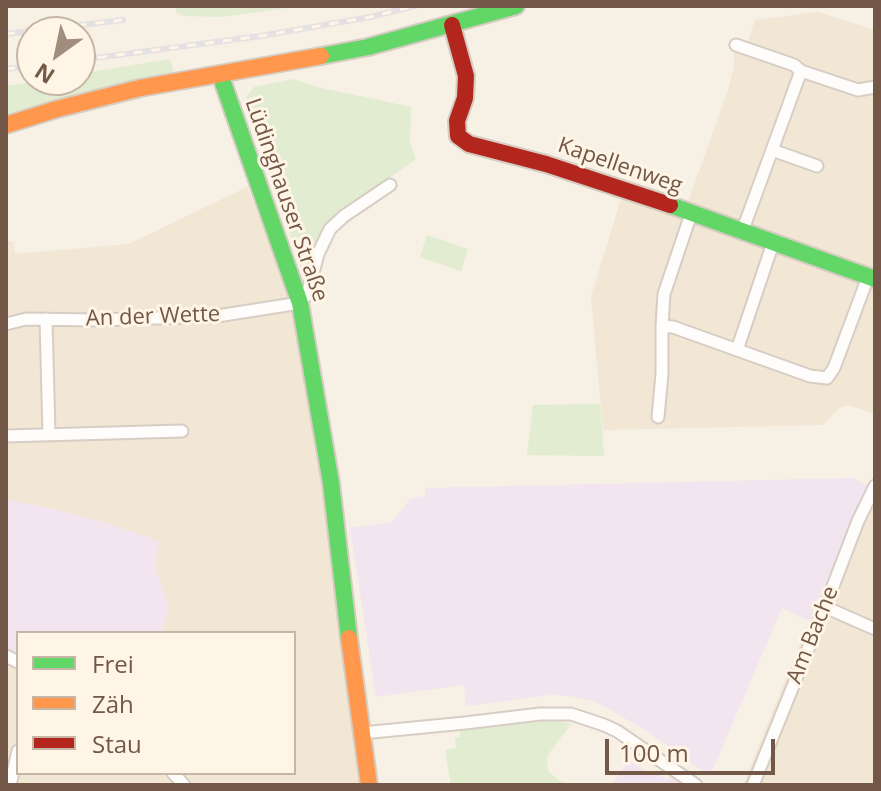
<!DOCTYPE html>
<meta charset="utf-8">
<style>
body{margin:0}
#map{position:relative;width:881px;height:791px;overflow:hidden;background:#f6f0e5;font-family:"Open Sans",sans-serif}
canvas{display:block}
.frame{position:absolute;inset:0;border:8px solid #735747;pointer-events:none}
.legend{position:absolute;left:16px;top:631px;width:280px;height:144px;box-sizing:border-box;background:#fff5e6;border:2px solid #c7b6a6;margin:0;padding:10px 14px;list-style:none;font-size:24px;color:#735747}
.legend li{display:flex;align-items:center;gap:16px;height:40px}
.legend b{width:40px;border:2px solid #c7b6a6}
.north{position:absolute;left:16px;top:16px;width:80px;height:80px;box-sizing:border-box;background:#fff5e6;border:2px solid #c7b6a6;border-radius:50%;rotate:213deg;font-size:22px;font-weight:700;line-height:32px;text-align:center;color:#735747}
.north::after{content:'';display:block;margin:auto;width:28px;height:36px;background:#a18d7e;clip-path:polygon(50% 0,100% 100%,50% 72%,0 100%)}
.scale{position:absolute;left:605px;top:739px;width:170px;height:36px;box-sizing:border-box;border:4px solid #735747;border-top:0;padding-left:10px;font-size:24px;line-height:28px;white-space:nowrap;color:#735747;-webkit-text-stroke:6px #fff5e6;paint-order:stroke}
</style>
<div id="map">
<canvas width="881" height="791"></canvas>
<div class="frame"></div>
<ul class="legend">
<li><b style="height:10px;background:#63d668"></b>Frei</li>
<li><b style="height:10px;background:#ff974d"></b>Zäh</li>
<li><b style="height:10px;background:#b3261e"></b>Stau</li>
</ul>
<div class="north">N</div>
<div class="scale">100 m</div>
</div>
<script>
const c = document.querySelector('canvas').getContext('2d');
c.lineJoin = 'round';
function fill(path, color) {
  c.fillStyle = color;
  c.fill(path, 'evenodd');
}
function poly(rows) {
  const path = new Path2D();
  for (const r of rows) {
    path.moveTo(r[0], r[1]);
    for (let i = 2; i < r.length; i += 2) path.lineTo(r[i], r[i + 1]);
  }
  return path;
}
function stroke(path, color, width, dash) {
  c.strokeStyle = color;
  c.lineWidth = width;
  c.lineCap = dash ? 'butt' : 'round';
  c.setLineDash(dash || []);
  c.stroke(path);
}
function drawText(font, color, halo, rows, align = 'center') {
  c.font = font + ' "Open Sans",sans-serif';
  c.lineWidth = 6;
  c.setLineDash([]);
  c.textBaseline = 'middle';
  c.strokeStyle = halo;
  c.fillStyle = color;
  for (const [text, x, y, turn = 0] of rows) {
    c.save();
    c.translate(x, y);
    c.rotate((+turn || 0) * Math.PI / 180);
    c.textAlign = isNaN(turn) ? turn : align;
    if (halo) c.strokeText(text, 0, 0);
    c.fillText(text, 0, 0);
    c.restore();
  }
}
fill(poly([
 [818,12,875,30,875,414,848,405,839,408,823,425,603,430,591,296,627,180,688,202,729,87,734,66,734,37,748,41,755,20],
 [247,187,297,311,369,785,6,785,6,241,13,242,15,254,129,244],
 [18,633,294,633,294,773,18,773],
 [875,474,875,785,743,785,809,621]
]), '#f2e6d5');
fill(poly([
 [853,478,869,486,809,621,782,608,710,776,642,728,594,701,569,696,551,695,466,706,464,685,376,697,350,528,392,522,411,498,425,496,425,488],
 [6,500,55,509,103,522,156,540,159,543,155,566,169,606,162,633,18,633,18,653,6,647],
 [631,762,653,776,656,773,667,780,670,776,682,785,608,785,614,782,625,765,628,765]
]), '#f2e5ef');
fill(poly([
 [176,6,300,6,222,17,184,16,176,12],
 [170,59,176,80,6,125,6,86,45,80,80,80,80,74],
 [294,79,317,87,411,107,410,142,416,159,341,212,306,283,246,97,254,87],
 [427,235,468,249,461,271,420,257],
 [600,404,604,456,527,455,533,405],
 [553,720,571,724,547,756,548,771,565,785,451,785,445,750,456,748,455,738,460,737,460,730]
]), '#e1ecd0');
const street = poly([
 [736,45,794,65,801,71],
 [772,150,817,166],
 [691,214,664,294,662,326,673,327,810,376,827,378,834,368,868,277],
 [742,232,801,71,858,90,875,87],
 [46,319,49,434],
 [6,324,26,319,97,320,217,316,300,303,307,295,318,254,330,229,344,216,390,185],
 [737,350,773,243],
 [658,417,662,374,662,326],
 [6,436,182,431],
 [825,607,875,629],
 [6,656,18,662],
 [362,733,465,723,540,714,571,714,604,725,617,731,696,785],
 [173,773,184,785],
 [10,785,18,751],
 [753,785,825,607,858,521,875,486]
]);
const fast = poly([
 [321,56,368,47,516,6],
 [220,74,300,303,331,483,349,638],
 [670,205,875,279]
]);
const slow = poly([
 [6,125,57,109,140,88,321,56],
 [349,638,369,785]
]);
const jam = poly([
 [452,25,466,76,465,98,457,121,458,136,469,144,546,164,670,205]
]);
stroke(street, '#d7cdc4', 15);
stroke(fast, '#d6ccc2', 20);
stroke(slow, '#d6ccc2', 20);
stroke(jam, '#d6ccc2', 20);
stroke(street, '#fefdfb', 11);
stroke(fast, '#63d668', 16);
stroke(slow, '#ff974d', 16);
stroke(jam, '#b3261e', 16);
const rail = poly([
 [6,34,123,20],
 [80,60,261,36,370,17,415,6],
 [6,69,32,66]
]);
stroke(rail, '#e4e1e3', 6);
stroke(rail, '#fff5e6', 3, [9]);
drawText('22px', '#735747', '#fff5e6', [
 ["Kapellenweg",620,166,19],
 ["Lüdinghauser Straße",286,200,71],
 ["An der Wette",153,317,-2],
 ["Am Bache",813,635,-68]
]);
</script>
